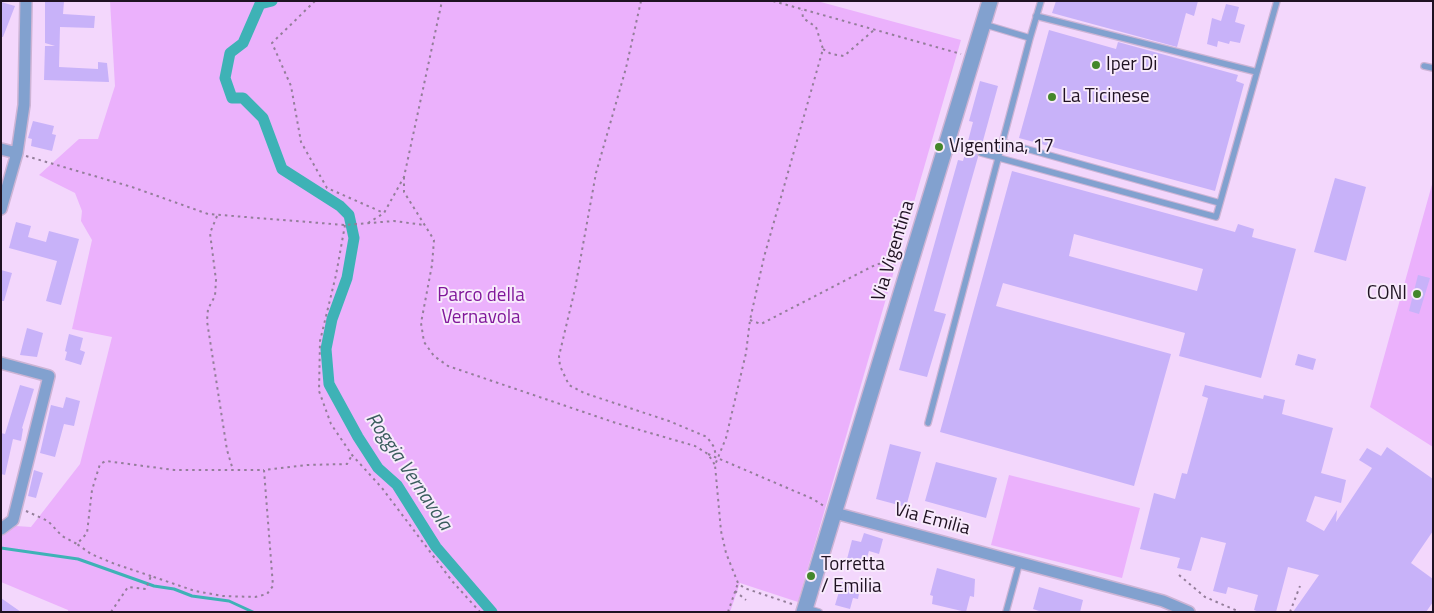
<!DOCTYPE html>
<style>
body{margin:0}
#map{position:relative;width:1434px;height:613px;overflow:hidden;background:#f3d7fc;font-family:"Titillium Web",sans-serif}
canvas{display:block}
.frame{position:absolute;inset:0;border:2px solid #1f1222;pointer-events:none}
</style>
<div id="map">
<canvas width="1434" height="613"></canvas>
<div class="frame"></div>
</div>
<script>
const c = document.querySelector('canvas').getContext('2d');
c.lineJoin = 'round';
function fill(path, color) {
  c.fillStyle = color;
  c.fill(path, 'evenodd');
}
function poly(rows) {
  const path = new Path2D();
  for (const r of rows) {
    path.moveTo(r[0], r[1]);
    for (let i = 2; i < r.length; i += 2) path.lineTo(r[i], r[i + 1]);
  }
  return path;
}
function stroke(path, color, width, dash) {
  c.strokeStyle = color;
  c.lineWidth = width;
  c.lineCap = dash ? 'butt' : 'round';
  c.setLineDash(dash || []);
  c.stroke(path);
}
function drawText(font, color, halo, rows, align = 'center') {
  c.font = font + ' "Titillium Web",sans-serif';
  c.lineWidth = 4;
  c.setLineDash([]);
  c.textBaseline = 'middle';
  c.strokeStyle = halo;
  c.fillStyle = color;
  for (const [text, x, y, turn = 0] of rows) {
    c.save();
    c.translate(x, y);
    c.rotate((+turn || 0) * Math.PI / 180);
    c.textAlign = isNaN(turn) ? turn : align;
    if (halo) c.strokeText(text, 0, 0);
    c.fillText(text, 0, 0);
    c.restore();
  }
}
fill(poly([
 [110,1,817,1,961,40,798,602,740,583,730,612,68,612,68,610,1,582,1,525,31,527,80,464,112,337,72,329,92,240,81,221,82,211,75,193,39,175,79,139,98,139,115,86],
 [1433,181,1433,447,1370,407],
 [1009,475,1140,508,1122,578,991,545]
]), '#ebb1fc');
stroke(poly([
 [1,548,78,559,154,586,174,589,192,596,229,601,253,612]
]), '#3eb2b6', 3);
stroke(poly([
 [272,1,260,4,243,43,230,53,225,78,232,98,243,98,263,118,282,169,340,206,349,215,354,238,347,278,332,319,326,349,329,384,358,437,378,468,397,485,436,547,492,612]
]), '#3eb2b6', 11);
fill(poly([
 [45,1,64,1,63,14,95,16,94,28,60,27,59,67,98,69,98,62,107,63,109,82,44,80,45,46,55,46,45,43],
 [1056,1,1198,1,1194,16,1186,13,1177,47,1052,13],
 [1,2,15,6,3,37,1,37],
 [1226,4,1239,7,1235,22,1245,25,1240,43,1230,41,1229,44,1218,41,1217,47,1207,44,1212,18,1221,21],
 [1049,30,1116,49,1118,42,1238,75,1236,81,1244,84,1215,191,1019,138],
 [980,81,998,86,981,148,977,151,978,157,934,311,946,314,927,377,899,370,958,160,963,161,965,154,970,151,967,145,973,122,969,121],
 [33,121,54,126,52,134,56,135,52,151,31,146,32,139,28,138],
 [1012,171,1235,232,1238,224,1254,229,1252,237,1296,249,1261,378,1179,356,1185,333,1003,283,996,306,1171,354,1134,486,940,432],
 [1074,234,1203,269,1197,291,1069,256],
 [1335,178,1366,187,1346,261,1314,252],
 [16,222,31,226,28,237,46,242,49,231,79,239,61,305,46,301,57,261,9,248],
 [1,270,12,273,4,301,1,301],
 [1418,275,1430,278,1419,314,1409,311],
 [27,328,43,333,37,357,20,355],
 [69,334,83,338,80,350,85,352,81,365,65,360,67,352,65,351],
 [1298,354,1316,359,1313,370,1295,365],
 [20,385,34,389,22,428,23,429,21,441,13,439,5,475,1,474,1,433,5,434],
 [1205,385,1263,399,1264,395,1285,400,1282,414,1333,428,1321,473,1346,480,1341,503,1315,496,1306,521,1324,531,1337,510,1336,522,1372,468,1359,460,1367,448,1381,456,1387,447,1433,479,1433,531,1411,563,1433,579,1433,602,1426,612,1293,612,1319,575,1288,567,1276,612,1259,612,1254,610,1258,595,1228,587,1226,594,1213,591,1226,543,1201,537,1191,571,1177,568,1180,558,1140,549,1154,493,1175,499,1182,473,1187,474,1208,398,1202,396],
 [66,397,80,401,74,426,64,424,55,457,40,453,51,405,63,408],
 [890,444,921,452,906,507,876,499],
 [936,462,997,478,986,518,925,501],
 [34,470,43,473,36,498,28,496],
 [864,533,883,539,879,554,869,551,865,564,847,559,852,540,861,542],
 [937,568,975,579,974,597,970,596,966,612,932,604,933,596,930,595],
 [842,582,860,588,858,599,853,598,850,609,835,605],
 [1039,587,1083,600,1080,612,1042,612,1033,609],
 [1,598,21,612,1,612]
]), '#c8b2f9');
const service = poly([
 [1036,16,1257,72],
 [1030,38,1041,1],
 [1424,66,1433,68],
 [1002,142,1220,203],
 [947,144,966,149],
 [981,153,1216,217,1277,1],
 [928,423,1030,38,983,24],
 [806,608,819,612],
 [1006,612,1020,561]
]);
const minor = poly([
 [1,149,17,153],
 [1,209,17,153,24,105,26,1],
 [1,363,49,376,13,520,1,529],
 [835,513,1163,601,1189,612]
]);
const tertiary = poly([
 [804,612,990,1]
]);
stroke(service, '#cdb4d5', 8);
stroke(minor, '#cdb4d5', 14);
stroke(tertiary, '#cdb4d5', 18);
stroke(poly([
 [315,1,272,43,291,86,301,142,327,188,384,213],
 [641,1,626,68,596,173,575,289,559,356,560,366,569,385,584,393,669,421,707,437,714,447,716,456],
 [773,1,961,54],
 [823,49,831,54,844,56,874,30],
 [26,156,132,187,208,214,345,225,394,221,424,225],
 [404,177,404,192,434,240,432,265,421,323,424,342,434,356,448,366,616,423,695,446,708,454,715,465],
 [217,216,210,233,216,280,215,296,208,309,207,321,227,450,233,470],
 [368,223,384,213,404,177,442,1],
 [345,225,336,275,320,341,319,391,331,424,352,455,382,488,452,581,480,612],
 [750,320,761,324,877,264,897,262],
 [708,454,813,499,824,506],
 [26,511,48,521,62,536,77,544],
 [1179,575,1205,597,1240,612],
 [151,576,115,564,91,554,77,544,87,533,92,490,100,464,106,461,174,470,264,470],
 [735,591,746,600],
 [792,604,744,588,738,583,726,553,721,531,715,465,726,438,746,353,750,320,764,257,823,49,816,27,803,18,802,10],
 [111,612,128,587,146,589,151,576,195,591,223,596,255,597,267,594,273,586,264,470,307,465,347,464,352,455],
 [728,612,738,583],
 [1290,612,1300,586]
]), '#937e99', 2, [2.5, 4]);
stroke(service, '#82a1cf', 5.5);
stroke(minor, '#82a1cf', 11);
stroke(tertiary, '#82a1cf', 15);
for (const [x, y, r, color] of [
 [1096,65,5,"#44872b"],
 [1052,97,5,"#44872b"],
 [939,147,5,"#44872b"],
 [1417,294,5,"#44872b"],
 [811,576,5,"#44872b"]
]) {
  const dot = new Path2D();
  dot.arc(x, y, r, 0, 2 * Math.PI);
  c.fillStyle = color;
  c.fill(dot);
  stroke(dot, '#f8eafc', 2);
}
drawText('19px', '#1f1222', '#f8eafc', [
 ["Iper Di",1106,65],
 ["La Ticinese",1062,97],
 ["Vigentina, 17",949,147],
 ["CONI",1407,294,"right"],
 ["Torretta",821,565],
 ["/ Emilia",821,587]
], 'left');
drawText('19px', '#1f1222', '#f8eafc', [
 ["Via Vigentina",894,251,-73],
 ["Via Emilia",932,520,15]
]);
drawText('19px', '#80189a', '#f8eafc', [
 ["Parco della",481,296],
 ["Vernavola",481,318]
]);
drawText('italic 20px', '#3b5d5e', '#f8eafc', [
 ["Roggia Vernavola",408,472,56]
]);
</script>
